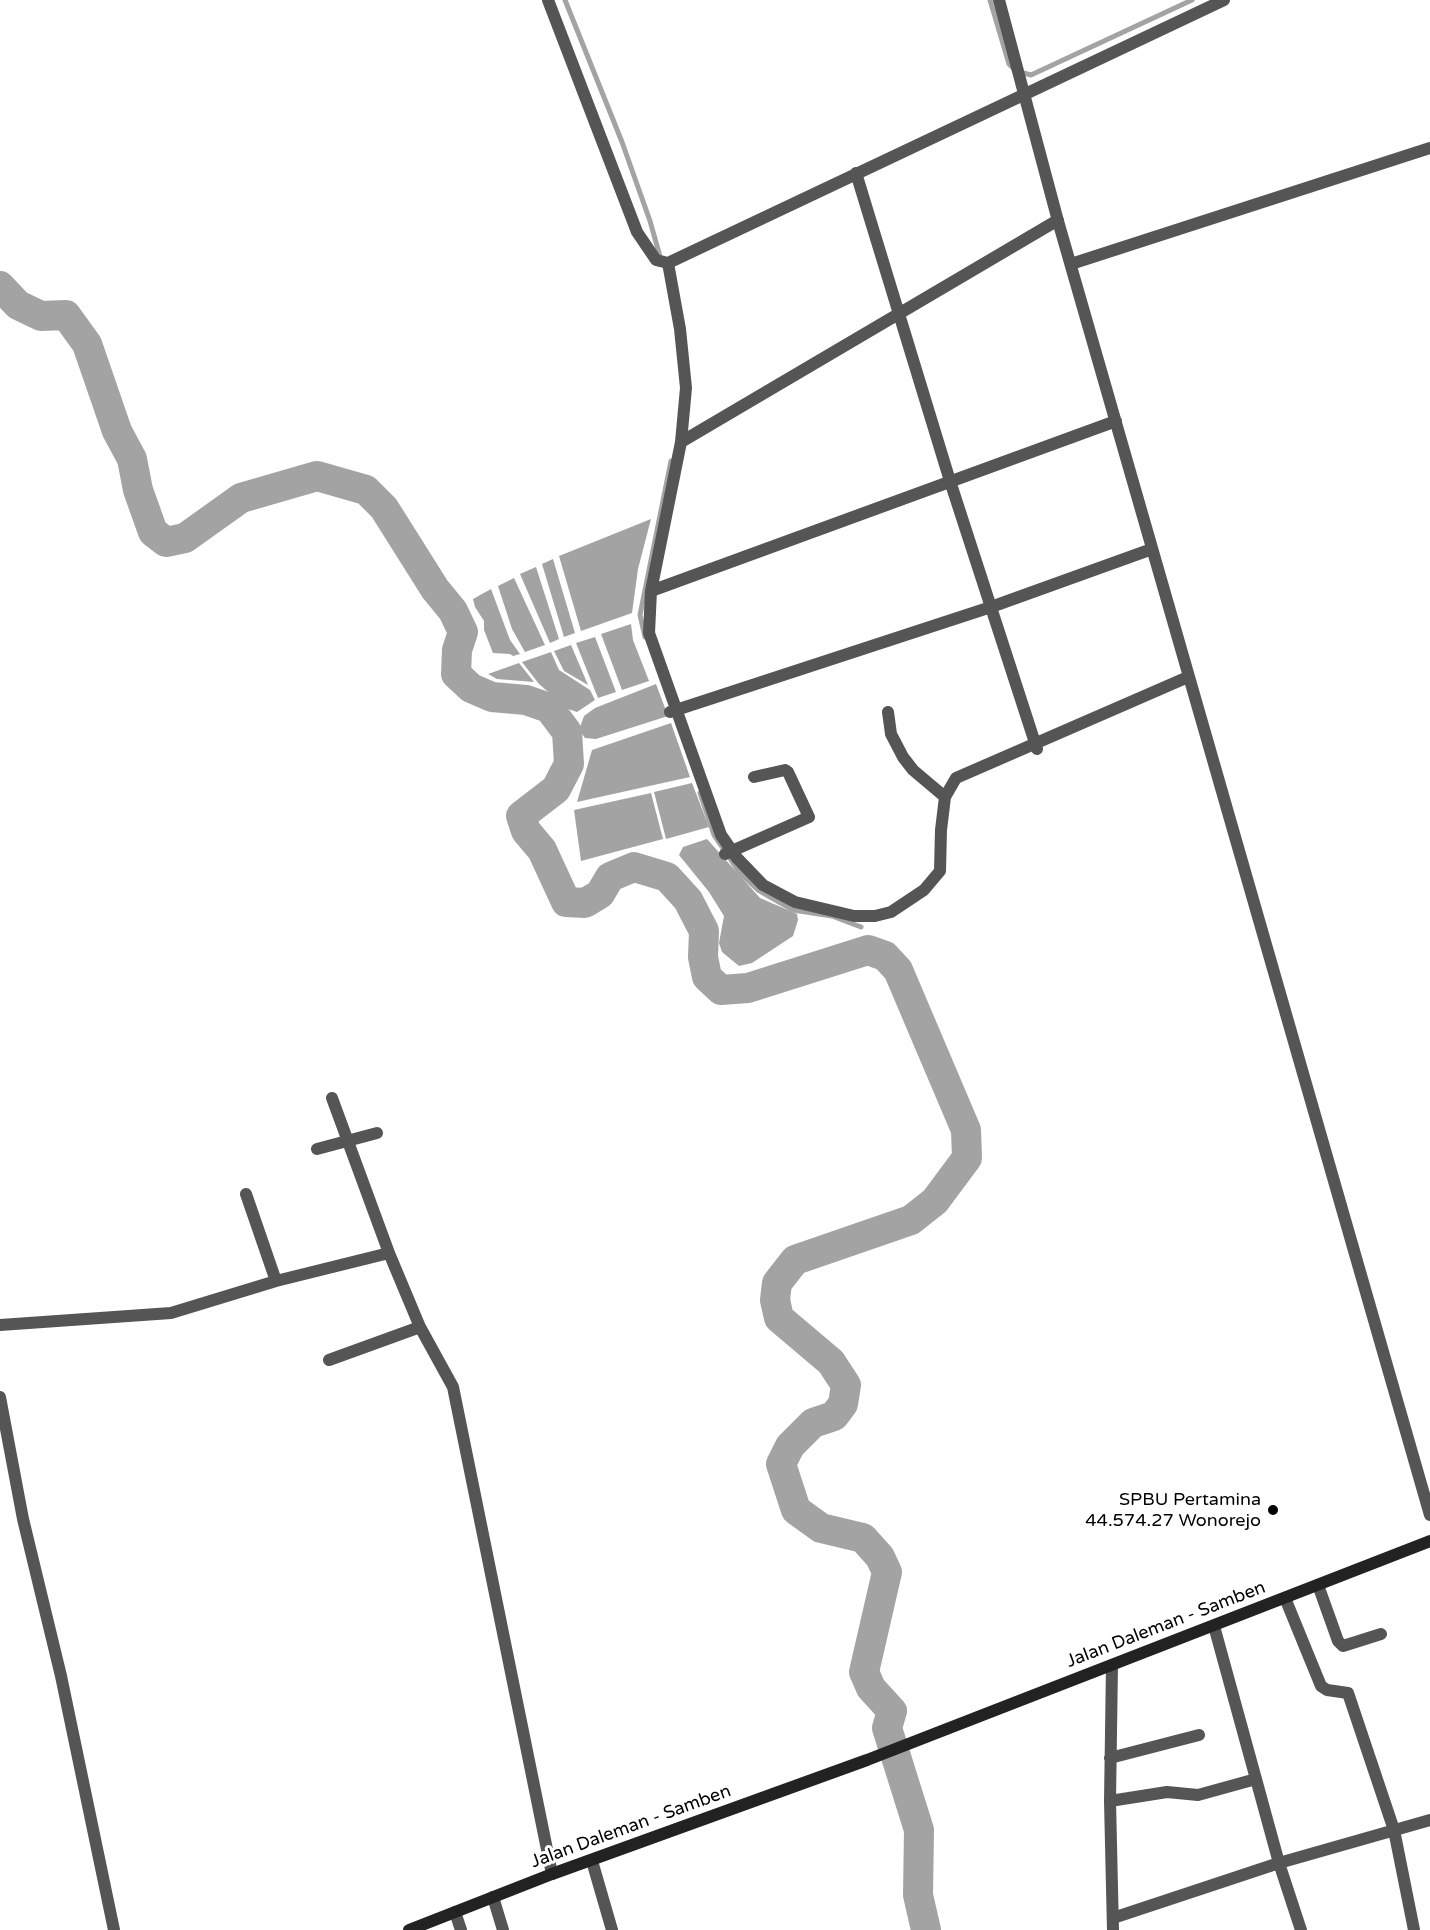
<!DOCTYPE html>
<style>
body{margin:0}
canvas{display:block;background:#fff}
</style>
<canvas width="1430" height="1930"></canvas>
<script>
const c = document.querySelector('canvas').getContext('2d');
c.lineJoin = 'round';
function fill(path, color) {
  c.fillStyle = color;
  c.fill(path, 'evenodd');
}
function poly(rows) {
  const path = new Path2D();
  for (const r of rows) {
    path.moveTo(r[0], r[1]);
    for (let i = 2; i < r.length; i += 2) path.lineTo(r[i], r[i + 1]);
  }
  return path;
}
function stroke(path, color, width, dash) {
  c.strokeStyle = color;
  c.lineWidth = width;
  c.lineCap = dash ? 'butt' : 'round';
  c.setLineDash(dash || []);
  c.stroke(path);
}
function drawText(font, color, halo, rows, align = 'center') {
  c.font = font + ' "Varela Round",sans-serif';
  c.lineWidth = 6;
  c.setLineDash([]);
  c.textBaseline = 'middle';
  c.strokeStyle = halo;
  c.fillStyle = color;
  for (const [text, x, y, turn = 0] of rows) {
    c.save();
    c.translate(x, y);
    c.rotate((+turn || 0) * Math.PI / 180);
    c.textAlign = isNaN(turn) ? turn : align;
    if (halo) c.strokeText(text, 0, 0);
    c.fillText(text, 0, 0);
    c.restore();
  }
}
fill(poly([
 [651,519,638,569,632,613,581,631,559,556],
 [553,559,575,633,564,637,542,564],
 [536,567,559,639,550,643,520,574],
 [514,578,545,645,525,652,512,629,498,586],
 [491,589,510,640,520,654,513,656,510,654,493,653,484,630,484,621,475,607,473,599],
 [631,624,633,640,649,681,622,690,601,634],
 [595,637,616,692,598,698,576,643],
 [571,645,588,685,564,671,554,651],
 [551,652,559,670,590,690,595,700,577,712,568,709,539,684,522,662],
 [519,663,534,682,497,679,488,674],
 [656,684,668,716,596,739,585,738,579,730,584,716,595,708],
 [671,723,690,777,577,802,592,750],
 [692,783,709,827,666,839,654,792],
 [651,793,663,839,581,861,574,810],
 [707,839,760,898,797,914,798,920,793,936,752,963,739,966,722,952,719,943,724,916,709,892,679,855,683,847]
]), '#a3a3a3');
stroke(poly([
 [565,0,622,142,650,221,661,260],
 [990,0,1009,64,1016,71,1031,75,1192,0],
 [645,637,640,615,671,461],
 [700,793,714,835,740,873,758,890,793,910,832,916,861,927]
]), '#a3a3a3', 5);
stroke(poly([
 [0,286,18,305,41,316,66,315,87,344,117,431,132,459,138,490,153,532,166,542,185,538,241,498,317,476,366,490,384,508,435,589,453,611,463,632,457,650,456,674,471,688,492,697,526,700,549,708,567,732,569,764,556,789,521,816,526,831,542,850,566,902,585,903,600,894,610,877,634,867,667,877,688,900,704,931,703,957,707,977,721,990,748,988,868,950,885,956,898,970,966,1130,967,1158,935,1201,911,1220,795,1260,777,1283,775,1300,779,1318,831,1362,846,1385,843,1404,834,1416,813,1423,790,1446,781,1464,796,1510,821,1528,863,1538,880,1557,887,1572,864,1672,871,1688,892,1711,887,1728,919,1830,918,1895,926,1930]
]), '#a3a3a3', 30);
stroke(poly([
 [548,0,637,232,656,260,668,263,1224,0],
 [999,0,1058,221,1430,1515],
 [856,173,950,481,1037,749],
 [668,263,680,329,686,388,681,442,651,591,649,633,721,835,737,858,763,885,795,902,854,916,875,916,891,912,924,890,940,871,941,830,945,797,956,778,1188,677],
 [1071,264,1430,148],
 [681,442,1058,220],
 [651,591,1116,421],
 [670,712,991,607,1152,549],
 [888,712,891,734,903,757,913,770,945,797],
 [725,854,809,817,788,772,785,770,754,777],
 [332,1098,389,1253,420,1327,453,1387,552,1874],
 [317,1149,377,1133],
 [246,1194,276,1281],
 [0,1325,171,1313,276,1281,389,1253],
 [329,1360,420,1327],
 [0,1397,23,1519,61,1676,114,1930],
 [1318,1585,1338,1641,1343,1646,1381,1634],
 [1285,1598,1321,1686,1327,1690,1348,1693,1394,1830,1414,1930],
 [1112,1665,1110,1801,1113,1930],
 [1110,1758,1199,1735],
 [1256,1779,1279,1863,1301,1930],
 [1110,1801,1167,1792,1198,1795,1256,1779,1214,1626],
 [592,1861,612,1930],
 [493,1897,503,1930],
 [455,1912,461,1930],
 [1113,1918,1279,1863,1430,1820]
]), '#555', 12);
stroke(poly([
 [409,1930,552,1874,867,1760,1430,1541]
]), '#222', 12);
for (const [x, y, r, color] of [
 [1273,1510,6,"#000"]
]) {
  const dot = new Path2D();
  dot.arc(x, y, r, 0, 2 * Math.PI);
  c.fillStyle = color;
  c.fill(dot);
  stroke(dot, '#fff', 2);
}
drawText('18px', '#000', '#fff', [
 ["SPBU Pertamina",1261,1500],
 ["44.574.27 Wonorejo",1261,1521]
], 'right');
drawText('18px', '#000', '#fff', [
 ["Jalan Daleman - Samben",1166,1625,-21],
 ["Jalan Daleman - Samben",631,1827,-20]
]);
</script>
